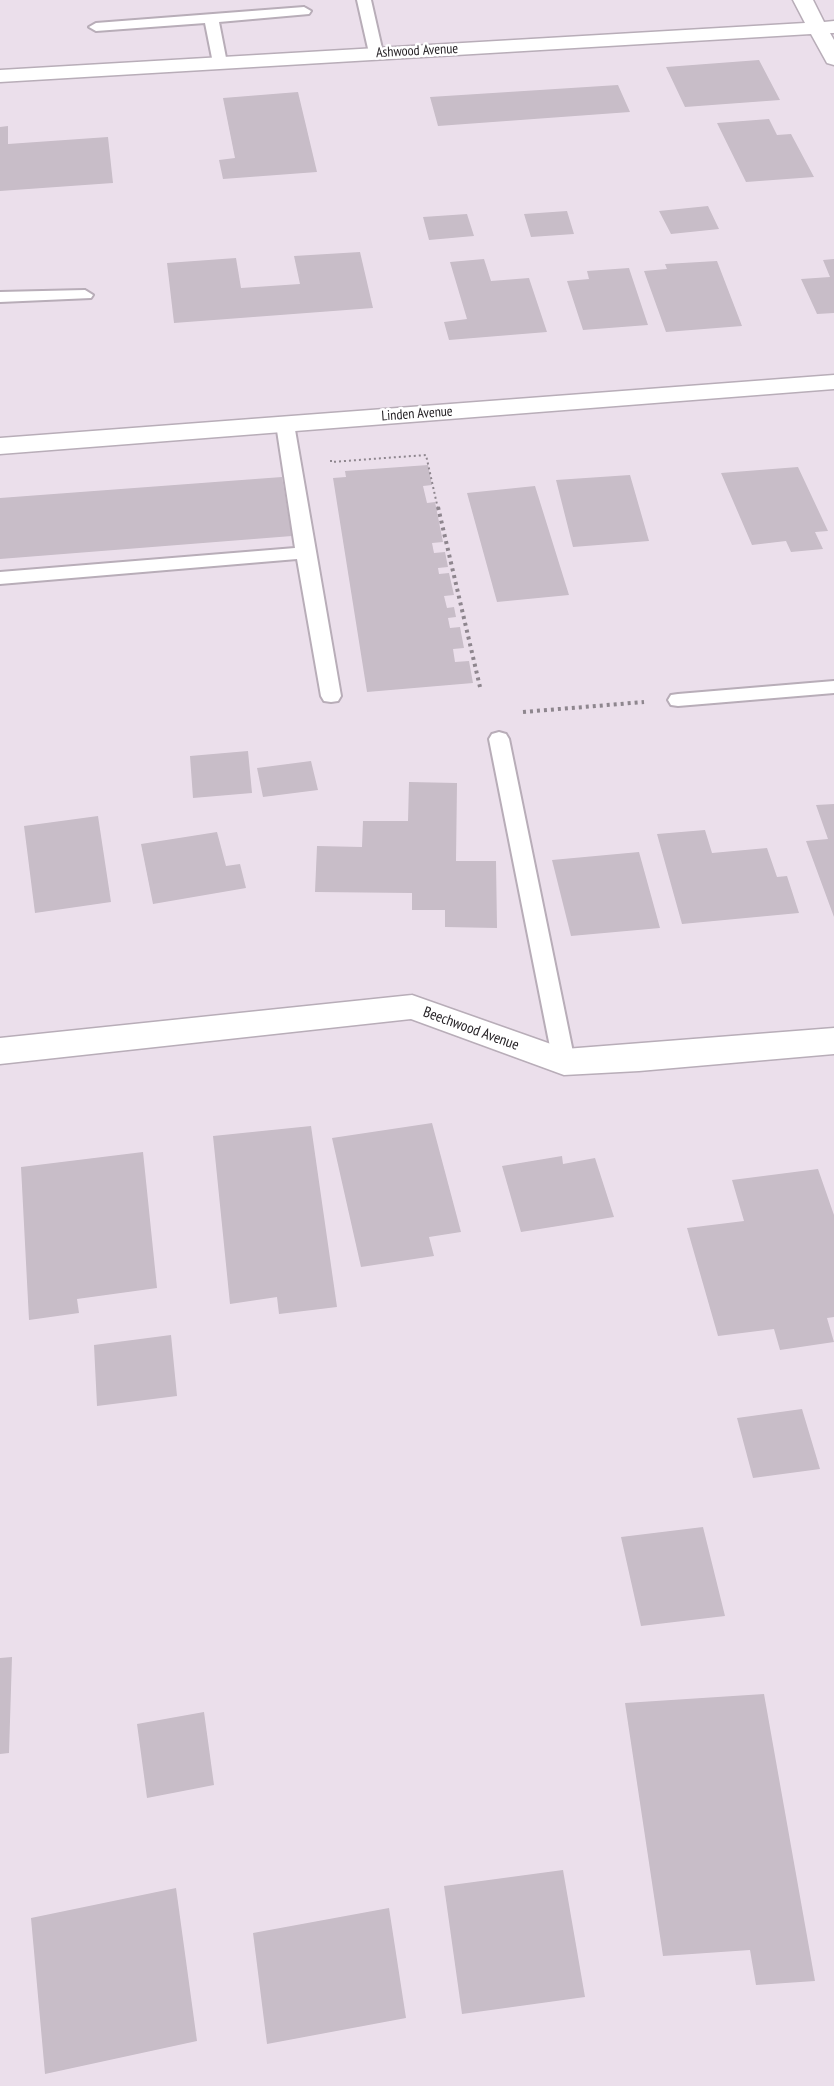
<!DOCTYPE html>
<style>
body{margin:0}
canvas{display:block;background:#ebdfeb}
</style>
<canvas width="834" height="2086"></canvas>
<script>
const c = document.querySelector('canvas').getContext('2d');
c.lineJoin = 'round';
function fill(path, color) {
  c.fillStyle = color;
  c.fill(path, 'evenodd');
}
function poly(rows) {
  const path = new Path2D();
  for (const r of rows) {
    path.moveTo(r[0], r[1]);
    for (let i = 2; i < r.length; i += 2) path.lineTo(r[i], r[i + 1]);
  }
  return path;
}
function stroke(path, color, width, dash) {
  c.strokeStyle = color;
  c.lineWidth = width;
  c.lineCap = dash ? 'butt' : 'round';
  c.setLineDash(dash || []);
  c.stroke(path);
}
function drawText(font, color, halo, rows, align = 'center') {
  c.font = font + ' "PT Sans Narrow",sans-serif';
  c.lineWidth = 5;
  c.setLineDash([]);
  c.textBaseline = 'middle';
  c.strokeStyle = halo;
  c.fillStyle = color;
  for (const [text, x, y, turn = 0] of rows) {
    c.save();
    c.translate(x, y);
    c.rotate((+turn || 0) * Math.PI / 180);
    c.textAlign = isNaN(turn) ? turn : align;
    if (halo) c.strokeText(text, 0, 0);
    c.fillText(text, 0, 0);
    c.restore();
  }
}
fill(poly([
 [759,60,780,100,685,107,666,67],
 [618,85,630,112,438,126,430,97],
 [298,92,317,172,223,179,219,160,235,158,223,98],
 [769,119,777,135,791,134,814,177,746,182,717,123],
 [8,126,8,144,108,137,113,183,0,191,0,127],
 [708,206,719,229,671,234,659,211],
 [567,211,574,234,531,237,524,214],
 [467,214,474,236,429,240,423,217],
 [360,252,373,308,174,323,167,263,236,258,241,288,300,284,294,256],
 [484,259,491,281,529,278,547,332,449,340,444,322,467,319,450,262],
 [834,259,834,313,817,314,801,279,830,277,823,260],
 [717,261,742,326,666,332,644,271,667,269,665,264],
 [629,268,648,325,583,330,567,281,589,279,587,271],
 [428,465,432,485,423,486,427,503,435,502,443,542,432,543,434,553,445,552,448,567,438,568,439,574,449,573,454,595,444,596,447,608,454,607,456,617,448,618,450,628,460,627,464,648,453,649,455,662,469,661,473,683,367,692,333,478,346,477,345,471],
 [798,467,828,531,815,532,823,549,791,552,786,541,752,545,721,473],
 [630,475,649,541,573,547,556,480],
 [282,477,292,536,0,559,0,498],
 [535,486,569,595,497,602,467,493],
 [248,751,252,793,193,798,190,756],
 [311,761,318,790,263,797,257,768],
 [409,782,457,783,456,861,496,861,497,928,445,927,445,910,412,910,412,893,315,892,317,846,362,847,363,821,408,821],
 [834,804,834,917,806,841,828,839,816,805],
 [98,816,111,902,35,913,24,826],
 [705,830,712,853,767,848,777,877,787,876,799,913,682,924,657,834],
 [217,832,226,866,240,864,246,888,153,904,141,844],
 [639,852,660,928,571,936,552,860],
 [432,1123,461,1232,429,1237,434,1256,361,1267,332,1138],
 [311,1126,337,1307,279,1314,277,1297,230,1304,213,1136],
 [143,1152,157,1288,77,1299,79,1313,29,1320,21,1167],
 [562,1156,563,1164,595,1158,614,1217,521,1232,502,1166],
 [818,1169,834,1215,834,1317,827,1318,834,1342,780,1350,774,1329,718,1336,687,1228,744,1221,732,1180],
 [171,1335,177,1396,97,1406,94,1345],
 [802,1409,820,1469,753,1478,737,1418],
 [703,1527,725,1616,641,1626,621,1537],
 [12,1657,9,1753,0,1754,0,1658],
 [764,1694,815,1981,756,1985,750,1950,663,1956,625,1703],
 [204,1712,214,1785,147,1798,137,1724],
 [563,1870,585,1997,462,2014,444,1886],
 [176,1888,197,2041,45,2074,31,1918],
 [389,1908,406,2018,267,2044,253,1933]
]), '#c8bdc8');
const service = poly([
 [357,0,371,0,383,53,381,56,376,57,369,53,357,0],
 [304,7,311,11,309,14,219,22,227,63,220,67,213,63,205,23,96,31,89,27,96,23,304,7],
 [85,290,93,295,91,298,0,302,0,292,85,290],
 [285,419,291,420,294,424,341,696,338,701,331,702,324,701,321,696,297,559,0,584,0,572,295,548,276,424,279,420,285,419],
 [834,681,834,693,678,706,671,705,668,700,671,695,678,694,834,681],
 [499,732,506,734,509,739,575,1062,572,1068,564,1071,556,1068,553,1062,489,739,492,734,499,732]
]);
const minor = poly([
 [793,0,813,0,824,22,834,21,834,33,830,33,834,40,834,65,827,63,811,34,0,82,0,70,805,23,793,0],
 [834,375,834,389,0,454,0,438,834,375],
 [412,995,565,1049,834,1028,834,1054,639,1071,564,1075,411,1019,0,1064,0,1038,412,995]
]);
stroke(service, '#b8adb8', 4);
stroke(minor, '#b8adb8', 3);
stroke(poly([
 [331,460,331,462,426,455,438,509]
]), '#8e868e', 2, [2, 3]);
stroke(poly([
 [438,507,480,687],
 [523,712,644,702]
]), '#8e868e', 4, [3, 4]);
fill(service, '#fff');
fill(minor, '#fff');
drawText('14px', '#211d21', '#fff', [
 ["Ashwood Avenue",417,51,-3],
 ["Linden Avenue",417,414,-4]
]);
drawText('15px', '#211d21', '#fff', [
 ["Beechwood Avenue",471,1029,20]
]);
</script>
